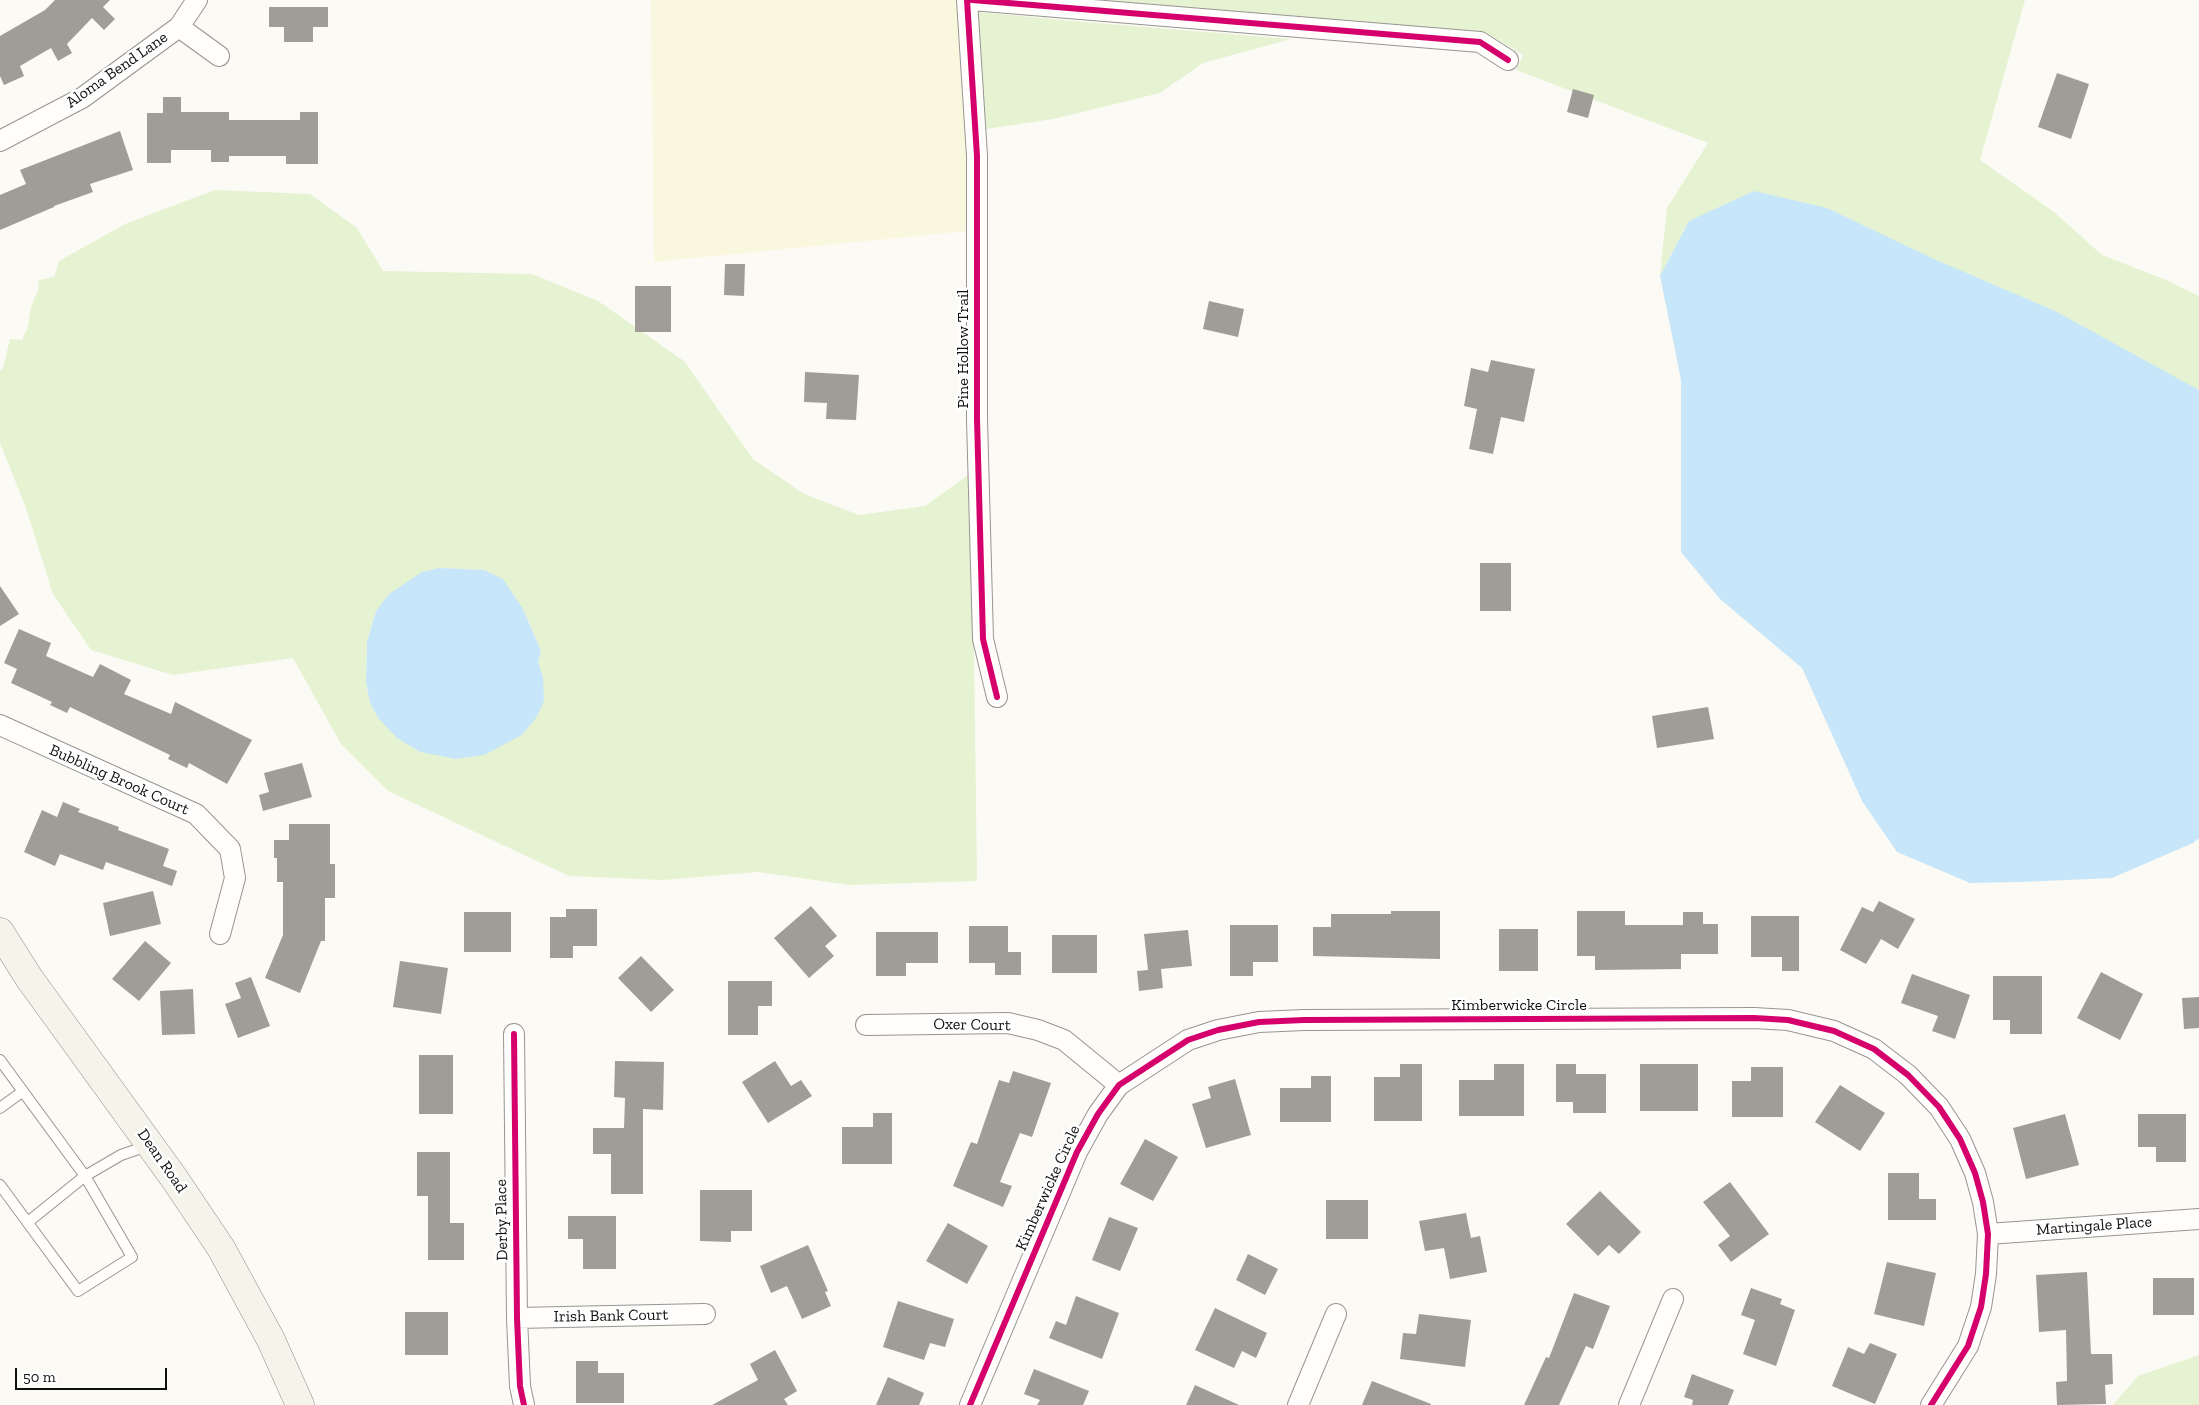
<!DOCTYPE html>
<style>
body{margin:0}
#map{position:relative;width:2199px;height:1405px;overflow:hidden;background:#fcfaf4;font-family:"Zilla Slab",serif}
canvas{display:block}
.scale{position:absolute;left:15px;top:1368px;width:152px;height:22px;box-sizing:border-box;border:2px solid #0f0f0f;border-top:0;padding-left:6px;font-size:15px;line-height:18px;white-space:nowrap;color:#0f0f0f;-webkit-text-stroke:4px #fff;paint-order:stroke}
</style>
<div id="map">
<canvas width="2199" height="1405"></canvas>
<div class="scale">50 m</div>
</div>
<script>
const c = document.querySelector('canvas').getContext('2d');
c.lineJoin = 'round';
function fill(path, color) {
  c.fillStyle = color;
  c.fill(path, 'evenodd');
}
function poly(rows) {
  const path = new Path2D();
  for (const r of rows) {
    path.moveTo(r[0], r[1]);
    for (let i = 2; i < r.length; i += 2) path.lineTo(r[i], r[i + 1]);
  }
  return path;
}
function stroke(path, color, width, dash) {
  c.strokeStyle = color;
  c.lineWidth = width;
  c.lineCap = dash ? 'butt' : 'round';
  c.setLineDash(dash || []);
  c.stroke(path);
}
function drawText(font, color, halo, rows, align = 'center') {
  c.font = font + ' "Zilla Slab",serif';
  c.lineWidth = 5;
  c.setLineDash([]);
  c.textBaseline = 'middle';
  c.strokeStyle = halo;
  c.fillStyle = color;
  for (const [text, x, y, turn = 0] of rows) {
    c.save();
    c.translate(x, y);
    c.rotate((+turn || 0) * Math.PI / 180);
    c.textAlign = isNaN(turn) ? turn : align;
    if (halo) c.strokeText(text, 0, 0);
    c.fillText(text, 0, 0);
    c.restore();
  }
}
fill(poly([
 [651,0,956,0,967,156,967,231,654,262]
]), '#faf7df');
fill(poly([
 [1101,0,2025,0,1980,160,2054,212,2102,255,2166,280,2199,296,2199,390,1827,208,1689,221,1660,276,1667,208,1708,143,1516,70,1523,55,1485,32],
 [978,12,1085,22,1291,39,1203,63,1160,93,1053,119,986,129],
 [215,190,310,194,357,228,383,271,532,274,598,301,684,361,753,459,804,494,859,515,925,506,968,475,974,646,977,881,850,885,758,872,663,880,569,876,388,791,341,744,293,658,173,675,91,650,53,594,26,508,0,443,0,371,3,368,10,339,22,340,28,327,31,307,38,290,39,280,54,277,59,261,125,224],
 [439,568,484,570,523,609,541,651,538,662,543,677,370,703,366,682,367,642,376,611],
 [2199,1355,2199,1405,2113,1405,2138,1376]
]), '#e5f3d2');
fill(poly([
 [1754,191,1827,208,1934,259,2055,311,2199,390,2199,838,2193,843,2112,878,2021,882,1970,883,1897,852,1862,801,1802,668,1720,599,1681,552,1681,380,1660,276,1689,221],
 [439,568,484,570,503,579,523,609,541,651,538,662,543,677,544,701,536,718,522,735,484,755,456,759,420,752,397,738,379,719,370,703,366,682,367,642,376,611,389,594,422,572]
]), '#c8e6f9');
fill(poly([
 [55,0,110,0,103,7,115,19,104,30,92,18,67,44,72,53,58,61,51,48,20,66,24,76,4,85,0,76,0,36,45,10],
 [269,7,328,7,328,27,313,27,313,42,284,42,284,27,269,27],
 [2057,73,2089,84,2071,139,2038,127],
 [1573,89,1594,95,1588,118,1567,112],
 [163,97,181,97,181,112,229,112,229,120,300,120,300,112,318,112,318,164,286,164,286,156,229,156,229,162,211,162,211,150,171,150,171,163,147,163,147,113,163,113],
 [120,131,133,170,90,184,93,192,54,206,54,207,0,230,0,195,26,184,20,170],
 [725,264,745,264,744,296,724,295],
 [635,286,671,286,671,332,635,332],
 [1209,301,1244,309,1238,337,1203,329],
 [1491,360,1535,369,1524,422,1501,417,1493,454,1469,449,1477,409,1464,406,1471,368,1488,372],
 [805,372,859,375,856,420,826,419,827,403,804,402],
 [1480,563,1511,563,1511,611,1480,611],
 [0,586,19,614,0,626],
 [19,629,51,643,46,656,93,677,100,664,131,680,124,694,171,714,175,702,252,740,227,784,189,763,187,768,168,759,170,755,70,707,67,713,50,705,52,702,11,683,17,669,4,663],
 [1708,707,1714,739,1657,748,1652,716],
 [302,763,312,797,263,811,259,795,269,792,264,773],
 [63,802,80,809,78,812,119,827,118,830,169,849,163,866,177,871,172,886,106,862,103,870,60,854,55,866,24,852,42,810,57,817],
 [289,824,330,824,330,864,335,864,335,898,325,898,325,941,321,941,300,993,265,978,283,935,283,882,277,882,277,858,274,858,274,840,289,840],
 [153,891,161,924,110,936,103,903],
 [1879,901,1915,919,1898,949,1881,939,1866,964,1840,950,1862,907,1873,912],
 [811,906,837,936,825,946,834,956,809,978,774,938],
 [566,909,597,909,597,946,573,946,573,958,550,958,550,917,566,917],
 [1391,911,1440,911,1440,959,1313,956,1313,927,1331,927,1331,914,1391,914],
 [1577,911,1625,911,1625,925,1683,925,1683,912,1703,912,1703,924,1718,924,1718,954,1681,954,1681,969,1595,970,1595,956,1577,956],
 [464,912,511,912,511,952,464,952],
 [1751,916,1799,916,1799,971,1782,971,1782,957,1751,957],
 [1230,925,1278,925,1278,962,1253,962,1253,976,1230,976],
 [969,926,1008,926,1008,952,1021,952,1021,975,995,975,995,963,969,963],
 [1499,929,1538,929,1538,971,1499,971],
 [1188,930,1192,966,1161,969,1163,988,1139,991,1137,971,1148,970,1144,934],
 [876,932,938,932,938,963,906,963,906,976,876,976],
 [1052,935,1097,935,1097,973,1052,973],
 [145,941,171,963,139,1001,112,979],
 [641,956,674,990,651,1012,618,978],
 [400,961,448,968,441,1014,393,1007],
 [2101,972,2143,994,2120,1040,2077,1018],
 [1912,974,1970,995,1955,1039,1932,1031,1938,1016,1901,1003],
 [1993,976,2042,976,2042,1034,2010,1034,2010,1020,1993,1020],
 [251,977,270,1026,238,1038,225,1004,241,998,235,983],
 [728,981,772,981,772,1006,758,1006,758,1035,728,1035],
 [193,989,195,1034,162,1035,160,991],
 [2199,997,2199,1028,2184,1029,2182,998],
 [419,1055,453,1055,453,1114,419,1114],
 [615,1061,664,1062,663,1110,643,1109,643,1194,611,1194,611,1154,593,1154,593,1128,624,1128,625,1098,614,1097],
 [775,1061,791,1086,801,1080,812,1096,768,1123,742,1082],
 [1400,1064,1422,1064,1422,1121,1374,1121,1374,1077,1400,1077],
 [1494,1064,1524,1064,1524,1116,1459,1116,1459,1080,1494,1080],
 [1556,1064,1576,1064,1576,1074,1606,1074,1606,1113,1573,1113,1573,1102,1556,1102],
 [1640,1064,1698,1064,1698,1111,1640,1111],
 [1751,1067,1783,1067,1783,1117,1732,1117,1732,1081,1751,1081],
 [1013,1071,1051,1083,1032,1137,1020,1133,1000,1182,1012,1186,1003,1207,953,1186,971,1142,977,1144,999,1080,1009,1083],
 [1311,1076,1331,1076,1331,1122,1280,1122,1280,1088,1311,1088],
 [1235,1079,1251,1135,1206,1148,1192,1104,1211,1098,1208,1087],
 [1840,1085,1885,1113,1860,1151,1815,1122],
 [873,1113,892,1113,892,1164,842,1164,842,1127,873,1127],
 [2065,1114,2079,1165,2026,1179,2013,1128],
 [2138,1114,2186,1114,2186,1162,2156,1162,2156,1147,2138,1147],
 [1145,1139,1178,1157,1153,1201,1120,1184],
 [417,1152,450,1152,450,1223,464,1223,464,1260,428,1260,428,1196,417,1196],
 [1888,1173,1919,1173,1919,1199,1936,1199,1936,1220,1888,1220],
 [1730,1182,1769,1234,1731,1262,1718,1245,1730,1236,1703,1202],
 [700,1190,752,1190,752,1231,731,1231,731,1242,700,1241],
 [1600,1191,1641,1232,1619,1254,1609,1245,1598,1256,1566,1224],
 [1326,1200,1368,1200,1368,1239,1326,1239],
 [1466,1213,1471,1238,1480,1236,1487,1272,1450,1279,1444,1248,1425,1251,1419,1221],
 [568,1216,616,1216,616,1269,583,1269,583,1239,568,1239],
 [1109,1217,1138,1228,1120,1271,1092,1260],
 [948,1223,988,1246,967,1284,926,1261],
 [808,1245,828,1291,825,1292,831,1306,802,1319,787,1286,771,1293,760,1266],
 [1248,1254,1278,1269,1265,1295,1236,1280],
 [1887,1262,1936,1273,1924,1326,1874,1314],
 [2087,1272,2091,1354,2112,1354,2113,1384,2105,1385,2106,1404,2057,1405,2056,1382,2067,1381,2066,1330,2039,1332,2036,1275],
 [2153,1278,2194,1278,2194,1315,2153,1315],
 [1751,1288,1782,1299,1780,1304,1795,1310,1776,1366,1743,1354,1755,1320,1741,1315],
 [1574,1293,1610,1306,1593,1349,1586,1346,1559,1405,1524,1405,1546,1357,1549,1358],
 [1076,1296,1119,1313,1102,1359,1049,1338,1056,1321,1066,1325],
 [898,1301,954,1319,945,1347,930,1343,924,1360,883,1347],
 [1215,1308,1267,1333,1256,1358,1242,1351,1234,1368,1195,1350],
 [405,1312,448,1312,448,1355,405,1355],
 [1419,1314,1471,1320,1465,1367,1400,1359,1403,1333,1416,1334],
 [1870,1343,1897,1354,1875,1404,1832,1386,1848,1347,1864,1354],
 [775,1350,797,1391,784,1399,788,1405,712,1405,758,1380,750,1364],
 [576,1361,598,1361,598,1373,624,1373,624,1403,576,1403],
 [1034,1369,1089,1391,1083,1405,1037,1405,1040,1400,1024,1394],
 [1692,1374,1734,1390,1728,1405,1692,1405,1693,1400,1684,1397],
 [888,1377,924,1393,919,1405,876,1405],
 [1372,1381,1431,1404,1431,1405,1362,1405],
 [1195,1385,1239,1405,1186,1405]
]), '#a09d99');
const lane = poly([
 [0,1060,85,1176,121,1155,150,1145],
 [0,1108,22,1092],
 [0,1185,78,1291,132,1257,85,1176,28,1222]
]);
const street = poly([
 [967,0,977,156,977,419,983,639,997,697],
 [972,0,1480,42,1508,60],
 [179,27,219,56],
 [0,141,82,98,179,27,197,0],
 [0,725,196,814,230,849,235,878,220,934],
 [866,1025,1008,1023,1038,1030,1064,1040,1119,1085],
 [514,1034,517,1318,520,1386,524,1405],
 [1988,1234,2199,1219],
 [517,1318,705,1314],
 [970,1405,1077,1152,1098,1114,1119,1085,1188,1040,1218,1030,1259,1022,1304,1020,1754,1018,1788,1020,1834,1031,1874,1049,1908,1075,1939,1107,1960,1139,1975,1173,1983,1202,1988,1234,1986,1274,1981,1307,1968,1346,1931,1405],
 [1298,1405,1336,1314],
 [1629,1405,1673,1299]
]);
const secondary = poly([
 [0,932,29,978,174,1178,221,1248,271,1340,300,1405]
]);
stroke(lane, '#969592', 12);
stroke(street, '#969592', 22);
stroke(secondary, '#8c8b89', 29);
stroke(lane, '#fffefd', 10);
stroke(street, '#fffefd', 20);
stroke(secondary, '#f5f4eb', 28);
stroke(poly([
 [967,0,977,156,977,419,983,639,997,697],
 [972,0,1480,42,1508,60],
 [514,1034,517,1318,520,1386,524,1405],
 [970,1405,1077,1152,1098,1114,1119,1085,1188,1040,1218,1030,1259,1022,1304,1020,1754,1018,1788,1020,1834,1031,1874,1049,1908,1075,1939,1107,1960,1139,1975,1173,1983,1202,1988,1234,1986,1274,1981,1307,1968,1346,1931,1405]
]), '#d6006c', 6);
drawText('16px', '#0f0f0f', '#fff', [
 ["Aloma Bend Lane",117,70,-35],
 ["Pine Hollow Trail",963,349,-90],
 ["Bubbling Brook Court",119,780,24],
 ["Kimberwicke Circle",1519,1005],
 ["Oxer Court",972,1025,1],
 ["Dean Road",162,1161,55],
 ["Kimberwicke Circle",1048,1188,-66],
 ["Derby Place",502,1220,-91],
 ["Martingale Place",2094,1226,-4],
 ["Irish Bank Court",611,1316,-1]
]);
</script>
